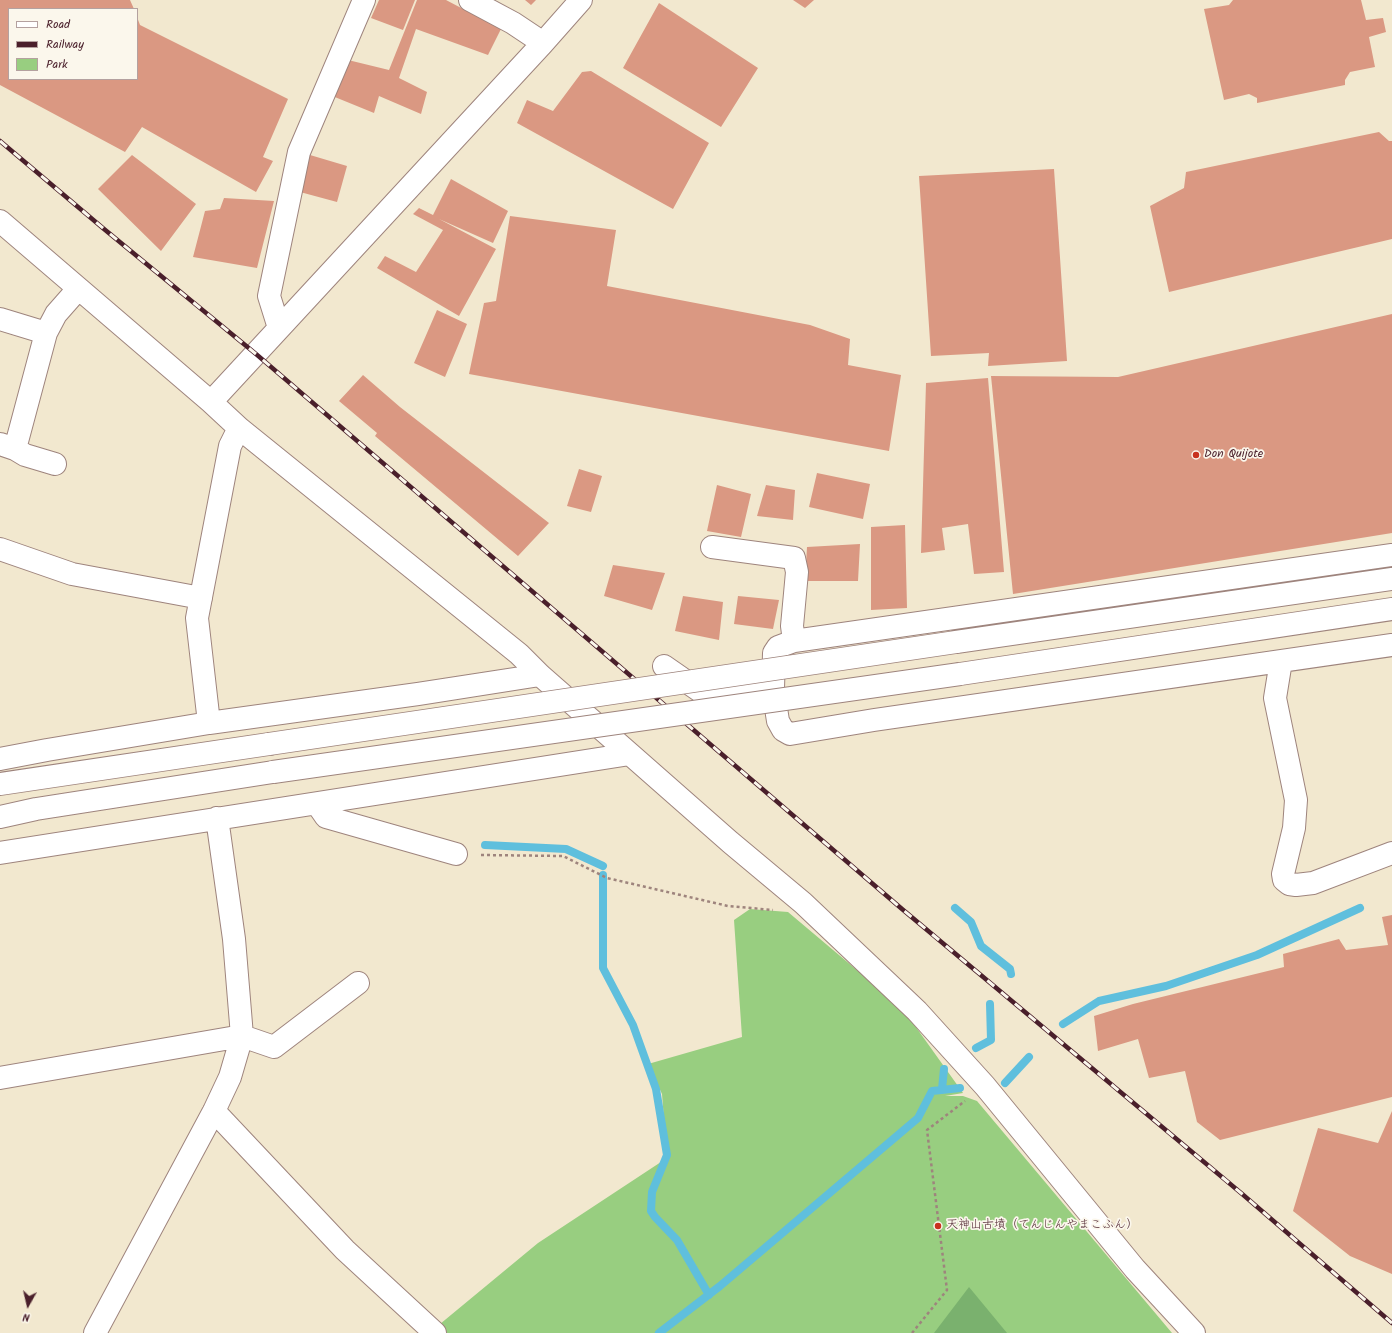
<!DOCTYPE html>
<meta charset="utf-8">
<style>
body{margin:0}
#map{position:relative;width:1392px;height:1333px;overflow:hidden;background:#f2e8cf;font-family:Kalam,sans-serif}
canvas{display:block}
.legend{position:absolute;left:8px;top:8px;width:130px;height:72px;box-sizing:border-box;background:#fbf7ec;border:1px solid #b4a19f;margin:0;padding:5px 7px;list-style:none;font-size:12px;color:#4a1f2b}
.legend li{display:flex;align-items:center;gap:8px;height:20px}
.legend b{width:20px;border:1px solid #b4a19f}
.north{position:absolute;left:8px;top:1285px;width:40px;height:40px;-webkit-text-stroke:3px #fbf7ec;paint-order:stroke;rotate:188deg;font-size:11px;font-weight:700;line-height:16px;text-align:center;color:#4a1f2b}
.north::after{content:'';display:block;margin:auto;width:14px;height:18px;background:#4a1f2b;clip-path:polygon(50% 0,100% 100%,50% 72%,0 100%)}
</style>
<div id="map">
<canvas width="1392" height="1333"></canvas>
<ul class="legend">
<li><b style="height:5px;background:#fff"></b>Road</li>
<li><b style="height:5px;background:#4a1f2b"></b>Railway</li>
<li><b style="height:11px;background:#98ce80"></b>Park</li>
</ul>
<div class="north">N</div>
</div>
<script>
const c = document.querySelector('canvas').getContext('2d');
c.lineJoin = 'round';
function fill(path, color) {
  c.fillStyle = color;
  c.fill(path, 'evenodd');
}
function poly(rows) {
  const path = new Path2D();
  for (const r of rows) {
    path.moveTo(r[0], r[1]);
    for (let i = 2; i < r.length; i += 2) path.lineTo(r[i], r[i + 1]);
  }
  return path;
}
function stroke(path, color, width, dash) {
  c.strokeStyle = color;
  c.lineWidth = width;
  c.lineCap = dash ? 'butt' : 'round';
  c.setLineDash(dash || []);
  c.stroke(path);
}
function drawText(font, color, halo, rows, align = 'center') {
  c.font = font + ' Kalam,"Klee One",sans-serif';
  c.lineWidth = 3.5;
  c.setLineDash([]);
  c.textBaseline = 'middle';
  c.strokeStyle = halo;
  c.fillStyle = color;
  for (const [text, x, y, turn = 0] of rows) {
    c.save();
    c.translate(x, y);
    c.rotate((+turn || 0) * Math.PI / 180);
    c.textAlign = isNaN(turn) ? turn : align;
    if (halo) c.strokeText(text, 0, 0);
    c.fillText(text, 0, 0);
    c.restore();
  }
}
fill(poly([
 [750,909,788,912,903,1009,963,1093,945,1096,963,1096,977,1101,1172,1333,440,1333,434,1329,538,1243,667,1158,662,1094,648,1064,742,1037,734,920]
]), '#98ce80');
fill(poly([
 [969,1287,1007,1333,934,1333]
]), '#7ab16e');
stroke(poly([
 [485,845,566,849,603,866],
 [603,875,603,968,633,1025,656,1089,667,1155,652,1192,651,1211,655,1217,677,1240,709,1295],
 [955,908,971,922,981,946,1010,969,1011,974],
 [1063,1024,1099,1001,1166,986,1257,955,1360,908],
 [976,1048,991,1040,990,1004],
 [1005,1083,1029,1057],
 [942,1089,944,1069],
 [659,1333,720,1286,918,1118,932,1091,960,1088]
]), '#5fbfdd', 8);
fill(poly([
 [0,0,130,0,134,9,9,9,9,79,137,79,137,17,140,25,288,99,263,157,273,161,256,192,142,127,125,152,0,85],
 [379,0,415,0,403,30,371,18],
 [417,0,446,0,501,29,488,55,416,29,399,78,427,92,421,114,379,96,374,113,325,93,348,60,389,70],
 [525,0,536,0,531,5],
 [793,0,814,0,805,8],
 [1233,0,1361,0,1366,20,1383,18,1386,32,1369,37,1375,67,1350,72,1345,80,1345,85,1257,103,1257,98,1249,94,1224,100,1204,9,1229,5],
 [659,3,758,68,721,127,623,68],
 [591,71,709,143,673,209,517,123,527,100,553,111,582,72],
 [1379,132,1389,141,1392,141,1392,239,1169,292,1150,206,1184,188,1186,172],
 [132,155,196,204,161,251,98,189],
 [310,155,347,166,337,202,300,192],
 [1054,169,1067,361,988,366,989,353,931,356,919,176],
 [451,179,508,211,493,243,439,219,496,249,459,316,377,268,385,256,416,272,443,230,413,214,419,208,433,215],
 [224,198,274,201,257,268,193,257,205,211,220,209],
 [510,216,616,230,607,286,810,325,850,339,848,365,901,375,889,451,469,374,484,303,496,301],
 [437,310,467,324,445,377,414,363],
 [1392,314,1392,533,1013,594,991,376,1118,377],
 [363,375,400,407,549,523,518,556,375,436,377,433,339,401],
 [988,378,1004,572,974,574,968,524,942,528,945,550,921,553,926,383],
 [579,469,602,476,591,512,567,506],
 [817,473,870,484,863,519,809,507],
 [717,485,751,494,741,537,707,531],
 [766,485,795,490,793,520,757,516],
 [905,525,907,608,871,610,871,527],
 [860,544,858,581,805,581,807,547],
 [613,565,665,573,652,610,604,596],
 [683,596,723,602,719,640,675,631],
 [738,596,779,600,773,629,734,624],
 [1392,915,1392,1097,1220,1140,1197,1122,1185,1071,1149,1078,1138,1039,1098,1051,1094,1016,1133,1004,1284,967,1283,954,1339,939,1346,950,1388,945,1382,917],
 [1392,1111,1392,1274,1350,1256,1293,1211,1318,1128,1378,1143]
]), '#da9882');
const minor = poly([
 [470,0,513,23,543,43],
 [0,221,211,402,239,428,519,654,540,675,630,754],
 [0,319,46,333],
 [279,328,269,296,299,152,364,0],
 [211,402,543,43,581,0],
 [0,444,15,449,46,333,56,314,78,289],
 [15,449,25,455,55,464],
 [712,547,794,558,797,572,792,626,794,641],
 [0,549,72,574,201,598],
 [1392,555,794,641,778,647,774,653,773,689,778,721,783,730,790,734,874,720,1392,645],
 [956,642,1392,579],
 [1281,661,1275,698,1296,800,1294,828,1283,874,1284,880,1289,884,1296,885,1313,883,1392,853],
 [664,666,700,691,773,689],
 [960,674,1392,609],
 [209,723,197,618,230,446,239,428],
 [0,759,47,750,209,723,418,694,540,675],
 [0,784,269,744],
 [317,804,326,817,456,854],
 [0,817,36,809,273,772],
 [0,853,630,754,730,842,803,903,917,1011,985,1086,1135,1269,1194,1333],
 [0,1078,242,1036,274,1047,358,983],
 [214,1111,345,1250,435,1333],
 [95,1333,214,1111,230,1077,242,1036,234,939,217,818]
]);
stroke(minor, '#9e847d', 24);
stroke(poly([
 [481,855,563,856,607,878,728,906,773,910],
 [912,1333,947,1290,927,1130,965,1101]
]), '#9e847d', 2.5, [3, 3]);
stroke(minor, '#fff', 22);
const rail = poly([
 [0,141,104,229,256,354,902,909,1241,1193,1392,1323]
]);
stroke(rail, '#4a1f2b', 4.5);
stroke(rail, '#fbf7ec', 3, [9]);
const minorBridge = poly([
 [269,744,956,642],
 [273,772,960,674]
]);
stroke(minorBridge, '#9e847d', 24, []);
stroke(minorBridge, '#fff', 22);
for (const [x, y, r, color] of [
 [1196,455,4,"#c8321e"],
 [938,1226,4,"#c8321e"]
]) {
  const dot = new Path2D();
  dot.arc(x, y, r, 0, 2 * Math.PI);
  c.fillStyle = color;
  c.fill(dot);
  stroke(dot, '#fbf7ec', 1.5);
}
drawText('12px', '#4a1f2b', '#fbf7ec', [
 ["Don Quijote",1204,455],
 ["天神山古墳（てんじんやまこふん）",946,1226]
], 'left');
</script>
